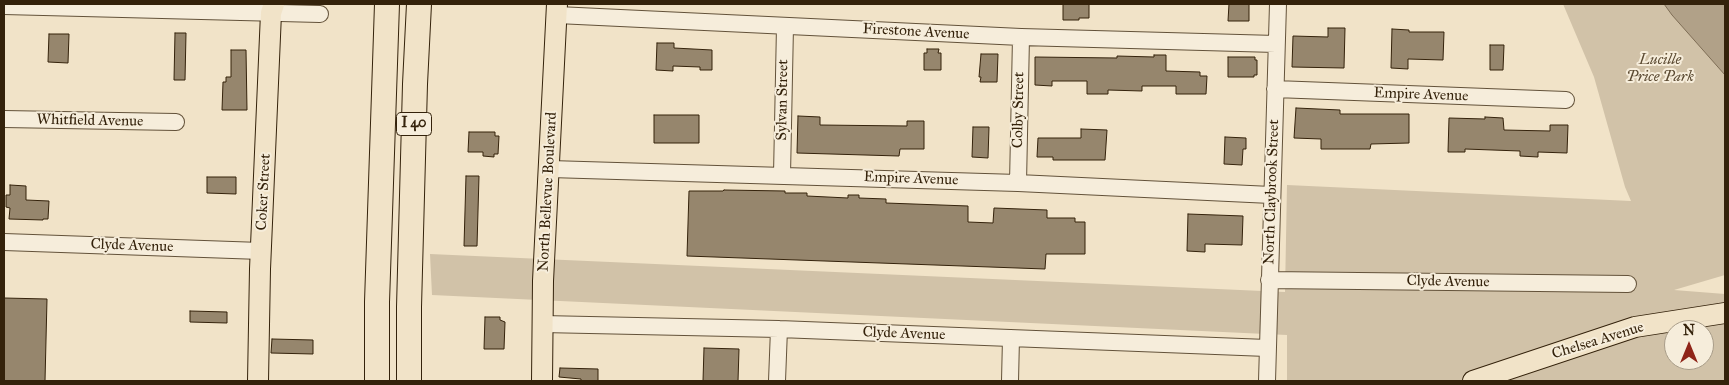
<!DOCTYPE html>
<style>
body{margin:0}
#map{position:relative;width:1729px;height:385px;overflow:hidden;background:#f1e3c8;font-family:"IM FELL Great Primer",serif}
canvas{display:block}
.frame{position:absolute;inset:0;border:5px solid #34220b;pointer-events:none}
.north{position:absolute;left:1664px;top:320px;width:50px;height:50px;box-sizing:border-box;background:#f6eddb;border:1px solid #a89c88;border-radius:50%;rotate:0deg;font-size:14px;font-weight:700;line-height:20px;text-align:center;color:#34220b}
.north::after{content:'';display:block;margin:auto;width:18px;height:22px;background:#8f2418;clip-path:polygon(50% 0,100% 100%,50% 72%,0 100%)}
</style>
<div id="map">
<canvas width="1729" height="385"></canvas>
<div class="frame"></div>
<div class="north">N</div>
</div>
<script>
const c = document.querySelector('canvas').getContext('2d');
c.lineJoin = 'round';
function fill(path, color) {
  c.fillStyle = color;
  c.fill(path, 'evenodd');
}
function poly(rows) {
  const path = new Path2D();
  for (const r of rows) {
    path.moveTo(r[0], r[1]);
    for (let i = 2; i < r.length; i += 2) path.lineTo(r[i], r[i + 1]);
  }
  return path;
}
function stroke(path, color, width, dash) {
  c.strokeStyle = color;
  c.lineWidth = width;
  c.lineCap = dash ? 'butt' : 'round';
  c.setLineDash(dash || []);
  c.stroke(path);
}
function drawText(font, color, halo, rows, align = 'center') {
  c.font = font + ' "IM FELL Great Primer",serif';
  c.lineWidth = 4;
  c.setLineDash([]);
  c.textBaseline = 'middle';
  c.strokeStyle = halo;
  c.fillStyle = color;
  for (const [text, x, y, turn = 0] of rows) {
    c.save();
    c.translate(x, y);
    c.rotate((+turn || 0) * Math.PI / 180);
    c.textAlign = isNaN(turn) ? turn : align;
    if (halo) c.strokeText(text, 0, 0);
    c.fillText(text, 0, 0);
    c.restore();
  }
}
fill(poly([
 [1563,4,1725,4,1725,275,1674,290,1725,294,1725,381,1287,381,1287,335,432,295,430,254,1285,292,1287,185,1631,201,1625,187,1594,77],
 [1674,330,1704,330,1704,360,1674,360]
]), '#d1c2a8');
const water = poly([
 [1664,4,1725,4,1725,75,1672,15,1664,4]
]);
fill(water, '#b1a188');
stroke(water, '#7f6e56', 1);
const building = poly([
 [1063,4,1089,4,1089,18,1079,18,1079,20,1063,20,1063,4],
 [1229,4,1249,4,1249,21,1228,21,1229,4],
 [1328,28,1345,28,1344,68,1292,67,1293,36,1328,37,1328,28],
 [1392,29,1409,30,1409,32,1444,32,1443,60,1408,59,1408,69,1391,68,1392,29],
 [175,33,186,33,185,80,174,80,175,33],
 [49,34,69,34,68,63,48,62,49,34],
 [657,43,674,43,674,48,712,50,712,70,700,70,700,67,673,66,673,71,656,70,657,43],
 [1490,45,1504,45,1503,70,1490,70,1490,45],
 [927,49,939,49,938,53,941,53,941,70,924,70,924,53,927,53,927,49],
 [231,50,246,50,247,110,222,110,223,82,226,82,226,77,231,77,231,50],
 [981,54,998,54,997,82,980,82,981,77,979,77,981,54],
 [1154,55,1166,55,1166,71,1200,72,1200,76,1207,76,1206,94,1176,94,1176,86,1142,86,1142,91,1108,90,1108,94,1087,94,1087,81,1052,81,1052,86,1035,85,1035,57,1117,58,1117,56,1154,57,1154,55],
 [1228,57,1255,57,1255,60,1257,60,1257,75,1254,75,1254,77,1228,77,1228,57],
 [1296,108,1340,110,1340,114,1409,114,1409,143,1371,144,1370,149,1321,149,1321,139,1294,138,1296,108],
 [654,115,699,115,699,143,654,143,654,115],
 [798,116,820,117,820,125,907,126,907,121,924,121,924,149,900,149,899,156,797,153,798,116],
 [1485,117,1503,118,1504,130,1550,131,1550,125,1568,125,1567,153,1538,152,1538,157,1520,156,1520,151,1465,149,1465,152,1448,152,1449,118,1485,119,1485,117],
 [973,127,989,127,988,158,972,157,973,127],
 [1081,129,1107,130,1105,160,1053,160,1053,157,1037,157,1038,138,1081,138,1081,129],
 [469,132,495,132,495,136,499,136,498,154,494,154,494,157,483,156,483,152,468,152,469,132],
 [1225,137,1246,138,1246,149,1243,149,1242,165,1224,164,1225,137],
 [466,176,479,176,477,246,464,246,466,176],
 [207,177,236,177,236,194,207,193,207,177],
 [10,185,26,186,26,200,49,201,48,219,43,219,43,220,9,219,10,208,6,207,6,195,10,195,10,185],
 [724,190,785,191,785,193,807,193,807,196,848,198,848,195,859,195,859,198,886,199,886,203,968,206,968,222,993,223,994,208,1047,210,1047,218,1075,218,1075,222,1085,222,1085,254,1046,254,1045,269,687,256,689,191,723,191,724,190],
 [1188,214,1243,216,1242,245,1205,244,1205,252,1187,251,1188,214],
 [4,298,47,299,45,381,4,381,4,298],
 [190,311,227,312,227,323,190,322,190,311],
 [485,317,500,317,500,320,505,322,504,349,484,349,485,317],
 [272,339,313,340,313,354,271,353,272,339],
 [704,348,739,349,738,381,703,381,704,348],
 [560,368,598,369,598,381,581,381,581,379,559,377,560,368]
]);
fill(building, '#96866d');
stroke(building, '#34220b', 1);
const minor = poly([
 [4,6,320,14],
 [557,15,1021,37,1276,44],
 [1275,89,1566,100],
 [4,119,176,122],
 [550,169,1018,183,1271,195],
 [782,175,785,26],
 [1018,183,1021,37],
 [4,242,261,251],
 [1269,280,1628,284],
 [542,324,779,329,1267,348],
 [777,381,779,329],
 [1010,381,1011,338],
 [1267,381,1278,4]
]);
const major = poly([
 [258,381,260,269,271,13,274,4],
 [542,381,543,281,557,4],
 [1473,381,1635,327,1725,313]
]);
const highway = poly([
 [377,381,377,302,387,4],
 [409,381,409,307,415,84,419,4]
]);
stroke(minor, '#63523a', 18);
stroke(major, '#34220b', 22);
stroke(highway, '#34220b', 26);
stroke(minor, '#f6eddb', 16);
stroke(major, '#f1e3c8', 20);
stroke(highway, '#f1e3c8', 24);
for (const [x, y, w] of [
 [414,124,35]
]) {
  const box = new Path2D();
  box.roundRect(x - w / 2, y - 11.5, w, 23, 4);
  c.fillStyle = '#f6eddb';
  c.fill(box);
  stroke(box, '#34220b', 1);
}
drawText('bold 14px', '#34220b', null, [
 ["I 40",414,124]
]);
drawText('15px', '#34220b', '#f6eddb', [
 ["Firestone Avenue",916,32,3],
 ["Empire Avenue",1421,95,2],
 ["Sylvan Street",783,100,-89],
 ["Colby Street",1019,110,-89],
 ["Whitfield Avenue",90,121,1],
 ["Empire Avenue",911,179,2],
 ["Coker Street",264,192,-87],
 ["North Bellevue Boulevard",548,192,-87],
 ["North Claybrook Street",1272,192,-88],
 ["Clyde Avenue",132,246,2],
 ["Clyde Avenue",1448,282,1],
 ["Clyde Avenue",904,334,2],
 ["Chelsea Avenue",1598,341,-17]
]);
drawText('italic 15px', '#5b4a32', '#f6eddb', [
 ["Lucille",1660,60],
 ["Price Park",1660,77]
]);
</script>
